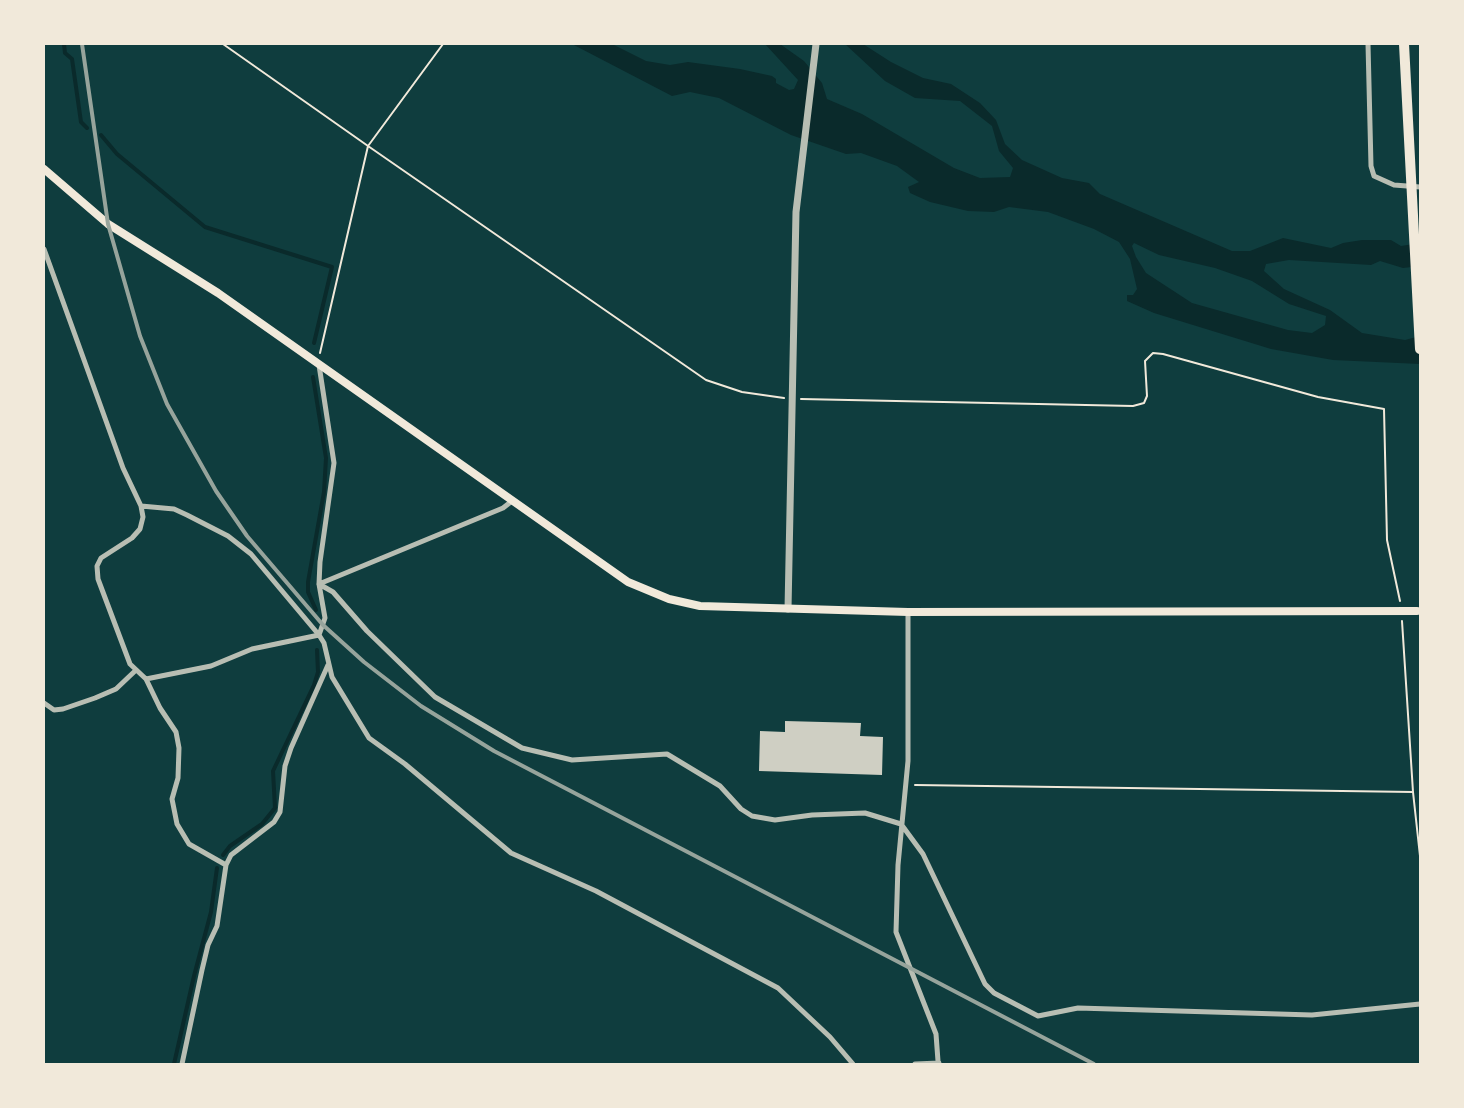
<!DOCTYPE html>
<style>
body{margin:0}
#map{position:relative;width:1464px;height:1108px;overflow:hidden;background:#0f3d3e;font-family:"Golos Text",sans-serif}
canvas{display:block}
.frame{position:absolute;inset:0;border:45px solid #f1e9da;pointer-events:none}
</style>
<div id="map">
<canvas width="1464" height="1108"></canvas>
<div class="frame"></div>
</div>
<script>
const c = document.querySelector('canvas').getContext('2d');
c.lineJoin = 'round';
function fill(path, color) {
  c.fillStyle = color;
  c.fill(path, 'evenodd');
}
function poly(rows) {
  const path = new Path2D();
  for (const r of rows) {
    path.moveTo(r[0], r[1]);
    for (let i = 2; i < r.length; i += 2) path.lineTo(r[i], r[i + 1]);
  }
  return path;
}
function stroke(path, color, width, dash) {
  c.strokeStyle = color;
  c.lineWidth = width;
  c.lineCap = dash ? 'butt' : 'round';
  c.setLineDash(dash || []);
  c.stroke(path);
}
fill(poly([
 [572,44,612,44,646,61,670,65,688,62,740,69,772,76,776,79,776,83,789,90,794,89,798,80,765,44,780,44,804,61,822,83,827,99,862,114,954,168,980,178,1010,177,1013,168,999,151,992,126,960,101,915,98,885,81,845,44,863,44,891,62,923,78,951,84,980,103,996,120,1005,144,1022,160,1062,178,1089,183,1100,194,1232,251,1250,251,1283,238,1331,248,1343,243,1362,240,1391,240,1401,246,1420,243,1420,266,1403,268,1380,261,1371,265,1289,260,1266,264,1264,271,1284,289,1330,310,1362,333,1405,340,1420,336,1420,364,1333,360,1271,349,1154,313,1127,301,1127,295,1133,295,1137,289,1130,259,1119,242,1094,229,1048,212,1009,207,994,212,968,211,930,202,910,193,908,187,919,182,897,166,861,153,846,154,791,135,719,98,690,92,672,96],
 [1134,243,1159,255,1215,268,1252,281,1289,304,1326,316,1325,325,1312,333,1288,330,1192,303,1146,273,1136,257,1132,246]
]), '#0a2a2b');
stroke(poly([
 [64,44,65,53,72,59,81,122,87,128],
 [101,135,117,154,205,227,332,267,314,343],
 [313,377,326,458,324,492,308,582,308,592,316,610],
 [223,855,230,846,262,824,275,808,273,771,314,685,318,672,317,650],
 [174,1064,194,976,211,912,217,868]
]), '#0a2a2b', 4);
fill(poly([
 [785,721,861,723,860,736,883,737,882,775,759,771,760,731,785,732]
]), '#cfcfc3');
stroke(poly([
 [223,44,368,146,320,353],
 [443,44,368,146,706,380,742,392,784,398],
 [801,399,1133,406,1144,403,1147,396,1145,361,1153,353,1163,354,1318,397,1384,409,1387,540,1400,601],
 [1402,621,1413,792,1420,856],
 [915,785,1413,792]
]), '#f1e9da', 2);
stroke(poly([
 [1368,44,1371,166,1374,176,1394,185,1420,187],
 [44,249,123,468,141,506,174,509,187,515,228,536,251,554,319,635,324,643,332,677,369,738,405,764,511,853,596,891,778,988,830,1037,853,1064],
 [141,506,143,517,140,529,132,538,101,558,97,566,98,579,130,664,146,679,160,708,176,732,179,748,178,778,172,799,177,824,189,844,226,865],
 [319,584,333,592,367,631,435,697,522,748,572,760,667,754,720,786,741,809,752,816,775,820,812,815,865,813,901,824,923,854,985,984,994,993,1038,1016,1078,1008,1312,1015,1420,1004],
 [319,584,503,508,512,501],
 [908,612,908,761,898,865,896,932,936,1034,938,1061],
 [146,679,211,666,252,649,319,635,325,618,319,584,320,562,334,463,319,365],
 [44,703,54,710,63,709,95,698,116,689,135,671],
 [182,1064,202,970,208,945,217,926,226,865,231,855,274,822,280,812,285,766,291,748,328,665],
 [915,1064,939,1063]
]), '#b8beb3', 5);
stroke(poly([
 [788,609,796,212,816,44]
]), '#b8beb3', 7);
stroke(poly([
 [44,169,108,224,218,293,628,582,669,599,700,606,908,612,1417,611]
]), '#f1e9da', 8);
stroke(poly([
 [1404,44,1420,349]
]), '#f1e9da', 10);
stroke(poly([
 [82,44,108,224,140,336,167,404,216,491,247,536,323,625,364,662,421,706,494,751,1094,1064]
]), '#97a49c', 4);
</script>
